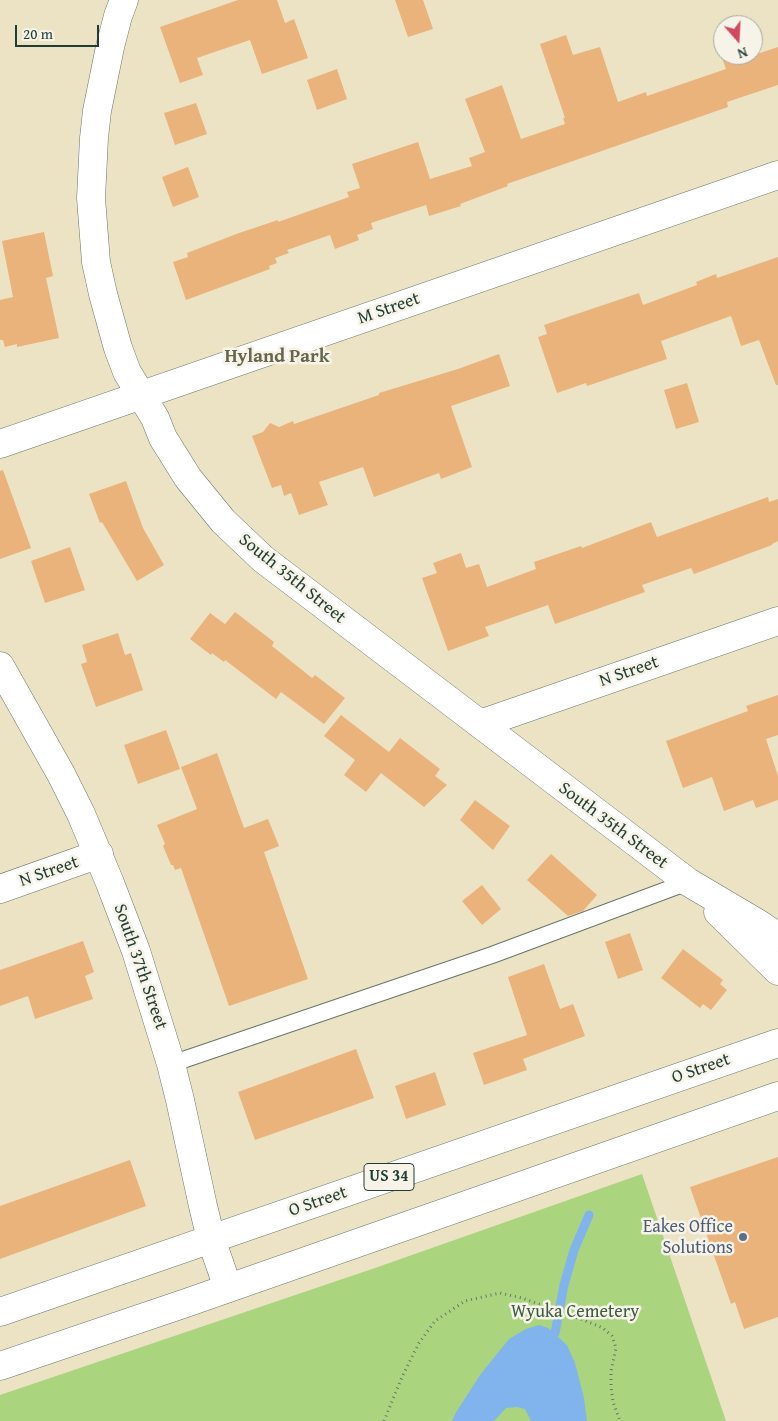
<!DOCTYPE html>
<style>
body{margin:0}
#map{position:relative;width:778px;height:1421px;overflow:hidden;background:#ece3c5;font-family:"Gentium Book Plus",serif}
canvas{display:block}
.north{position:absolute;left:713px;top:15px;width:50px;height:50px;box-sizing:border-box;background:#f7f3e8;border:1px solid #a1aaa0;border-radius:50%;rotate:161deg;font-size:14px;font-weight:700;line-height:20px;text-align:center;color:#1f3d34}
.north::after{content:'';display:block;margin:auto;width:18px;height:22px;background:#d1495b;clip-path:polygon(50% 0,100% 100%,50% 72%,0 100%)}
.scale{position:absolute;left:15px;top:25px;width:84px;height:22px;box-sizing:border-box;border:2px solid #1f3d34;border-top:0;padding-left:6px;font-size:15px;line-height:18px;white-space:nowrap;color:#1f3d34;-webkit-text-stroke:4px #f7f3e8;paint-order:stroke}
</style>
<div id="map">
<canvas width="778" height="1421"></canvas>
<div class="north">N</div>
<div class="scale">20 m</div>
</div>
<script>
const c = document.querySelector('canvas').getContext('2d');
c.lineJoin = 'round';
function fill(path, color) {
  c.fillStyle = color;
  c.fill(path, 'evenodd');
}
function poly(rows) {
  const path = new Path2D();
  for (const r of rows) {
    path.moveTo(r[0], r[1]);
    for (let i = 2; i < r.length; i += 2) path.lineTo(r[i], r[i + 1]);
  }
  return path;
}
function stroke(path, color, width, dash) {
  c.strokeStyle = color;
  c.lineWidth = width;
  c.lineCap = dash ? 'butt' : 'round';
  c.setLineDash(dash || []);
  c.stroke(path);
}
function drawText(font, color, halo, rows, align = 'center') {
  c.font = font + ' "Gentium Book Plus",serif';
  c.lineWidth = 5;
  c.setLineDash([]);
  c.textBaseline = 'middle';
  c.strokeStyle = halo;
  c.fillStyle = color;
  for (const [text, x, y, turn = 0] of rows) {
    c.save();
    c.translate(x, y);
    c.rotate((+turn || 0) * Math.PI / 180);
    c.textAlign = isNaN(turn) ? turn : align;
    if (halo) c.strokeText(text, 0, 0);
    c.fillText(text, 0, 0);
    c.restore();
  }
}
fill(poly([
 [642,1174,726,1421,0,1421,0,1395,375,1268]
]), '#abd47f');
fill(poly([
 [539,1325,548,1328,567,1345,575,1363,584,1398,587,1421,531,1421,525,1409,517,1407,506,1408,494,1421,452,1421,455,1414,480,1375,509,1339,526,1329]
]), '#81b3ed');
stroke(poly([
 [555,1333,564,1285,574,1250,589,1215]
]), '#81b3ed', 9);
fill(poly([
 [238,0,277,0,285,23,294,19,308,58,262,74,250,40,197,58,203,75,180,83,160,27],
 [395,0,423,0,433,29,408,37],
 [566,35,573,55,600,47,618,102,646,92,647,96,726,69,721,55,754,55,778,47,778,85,727,102,728,107,507,184,508,186,460,204,461,206,429,216,426,205,371,223,373,229,357,235,359,240,335,249,330,235,287,250,289,253,275,258,277,263,269,266,270,269,186,300,173,262,188,257,187,253,239,233,278,220,278,222,349,197,347,192,360,188,352,164,418,142,430,179,472,166,469,158,485,152,465,99,502,85,521,139,565,124,563,118,565,118,540,44],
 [337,69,347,99,317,110,307,80],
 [196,103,207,134,175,145,164,113],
 [188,167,199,197,173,207,162,177],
 [44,232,53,276,46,278,59,338,17,347,17,344,5,347,3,340,0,340,0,300,13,297,2,241],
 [778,257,778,385,776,385,759,340,741,346,731,316,661,341,667,359,587,386,586,383,557,393,538,337,547,334,544,325,639,293,643,305,697,285,696,282,716,274,717,278],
 [499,354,510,386,451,406,472,467,441,479,439,473,374,497,363,467,319,482,328,505,299,515,291,493,284,496,281,485,272,488,252,436,263,432,270,423,279,427,293,421,294,424,379,395,379,393,458,369],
 [687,383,699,422,676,429,664,390],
 [3,470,31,548,0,559,0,471],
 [126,481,143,528,164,565,137,581,102,522,100,523,89,494],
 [768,497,769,502,778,499,778,541,772,544,772,545,694,574,691,568,642,585,645,592,555,624,548,605,485,627,489,636,448,651,422,578,437,573,433,563,461,553,466,568,479,564,487,587,536,569,534,562,581,546,582,548,651,522,657,537],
 [70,547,85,590,45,603,31,561],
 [235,612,274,642,272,646,312,678,315,675,345,698,324,724,281,692,276,699,225,660,224,662,212,653,211,655,190,639,210,613,225,624],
 [118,633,125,655,131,653,143,690,96,707,81,664,87,662,82,645],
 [778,695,778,735,766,739,778,776,778,800,756,808,753,800,724,811,712,777,683,788,666,741,748,711,746,706],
 [341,715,389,752,400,738,440,769,435,776,447,785,424,807,381,773,366,792,344,775,355,760,324,736],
 [166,730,180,769,138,784,124,745],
 [217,753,244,828,268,819,279,846,264,852,308,979,229,1006,181,868,175,870,173,865,171,865,163,846,165,844,157,825,197,809,181,767],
 [475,800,510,826,493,850,460,820],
 [551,854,597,895,583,911,568,916,527,880],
 [482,885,501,909,482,925,462,901],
 [630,933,643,970,618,979,605,942],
 [83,941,94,972,85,976,93,999,35,1019,28,996,0,1006,0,970],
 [683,949,723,980,720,984,727,990,711,1010,703,1004,700,1008,661,978],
 [544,964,560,1009,573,1004,585,1036,523,1059,527,1070,484,1085,473,1053,527,1035,508,977],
 [356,1049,374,1098,255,1140,238,1092],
 [435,1072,446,1105,406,1119,395,1086],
 [778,1157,778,1317,744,1329,735,1302,731,1304,690,1187],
 [130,1160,146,1206,0,1259,0,1206]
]), '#eab37b');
const lane = poly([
 [171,1064,492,955,688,882]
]);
const street = poly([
 [124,0,118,16,110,47,97,111,94,138,91,198,96,262,103,294,118,348,127,372,155,418,163,438,188,478,223,521,263,559,688,882,759,924,778,937],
 [0,444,778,175],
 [0,666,61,774,81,814,110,883,136,951,171,1064,180,1100,203,1206,211,1239,228,1288],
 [480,724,778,621],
 [0,889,99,854],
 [718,912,778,971]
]);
const primary = poly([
 [0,1312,778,1043],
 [0,1366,186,1303,778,1096]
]);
stroke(lane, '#677767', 18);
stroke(street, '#677767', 29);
stroke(primary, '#677767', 29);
stroke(poly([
 [384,1421,402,1377,419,1343,435,1321,465,1301,500,1293,522,1298,586,1321,603,1328,612,1336,616,1348,611,1371,611,1387,613,1402,620,1421]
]), '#677767', 3, [1, 4]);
stroke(lane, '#fff', 16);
stroke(street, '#fff', 28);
stroke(primary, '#fff', 28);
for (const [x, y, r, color] of [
 [743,1237,5,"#5c6f8a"]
]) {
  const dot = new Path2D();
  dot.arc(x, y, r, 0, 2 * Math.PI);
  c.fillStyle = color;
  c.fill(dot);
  stroke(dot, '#f7f3e8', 2);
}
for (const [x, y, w] of [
 [389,1177,50]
]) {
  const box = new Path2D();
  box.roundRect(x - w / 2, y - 13.5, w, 27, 4);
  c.fillStyle = '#f7f3e8';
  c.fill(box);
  stroke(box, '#1f3d34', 1);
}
drawText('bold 16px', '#1f3d34', null, [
 ["US 34",389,1177]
]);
drawText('18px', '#1f3d34', '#f7f3e8', [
 ["M Street",389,309,-19],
 ["South 35th Street",292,579,39],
 ["N Street",629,672,-19],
 ["South 35th Street",613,826,37],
 ["N Street",49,872,-19],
 ["South 37th Street",140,967,71],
 ["O Street",701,1069,-19],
 ["O Street",318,1202,-19]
]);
drawText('18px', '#4e5e75', '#f7f3e8', [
 ["Eakes Office",733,1227],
 ["Solutions",733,1248]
], 'right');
drawText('18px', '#3b5b43', '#f7f3e8', [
 ["Wyuka Cemetery",575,1312]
]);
drawText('bold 19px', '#66664d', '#f7f3e8', [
 ["Hyland Park",277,357]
]);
</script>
